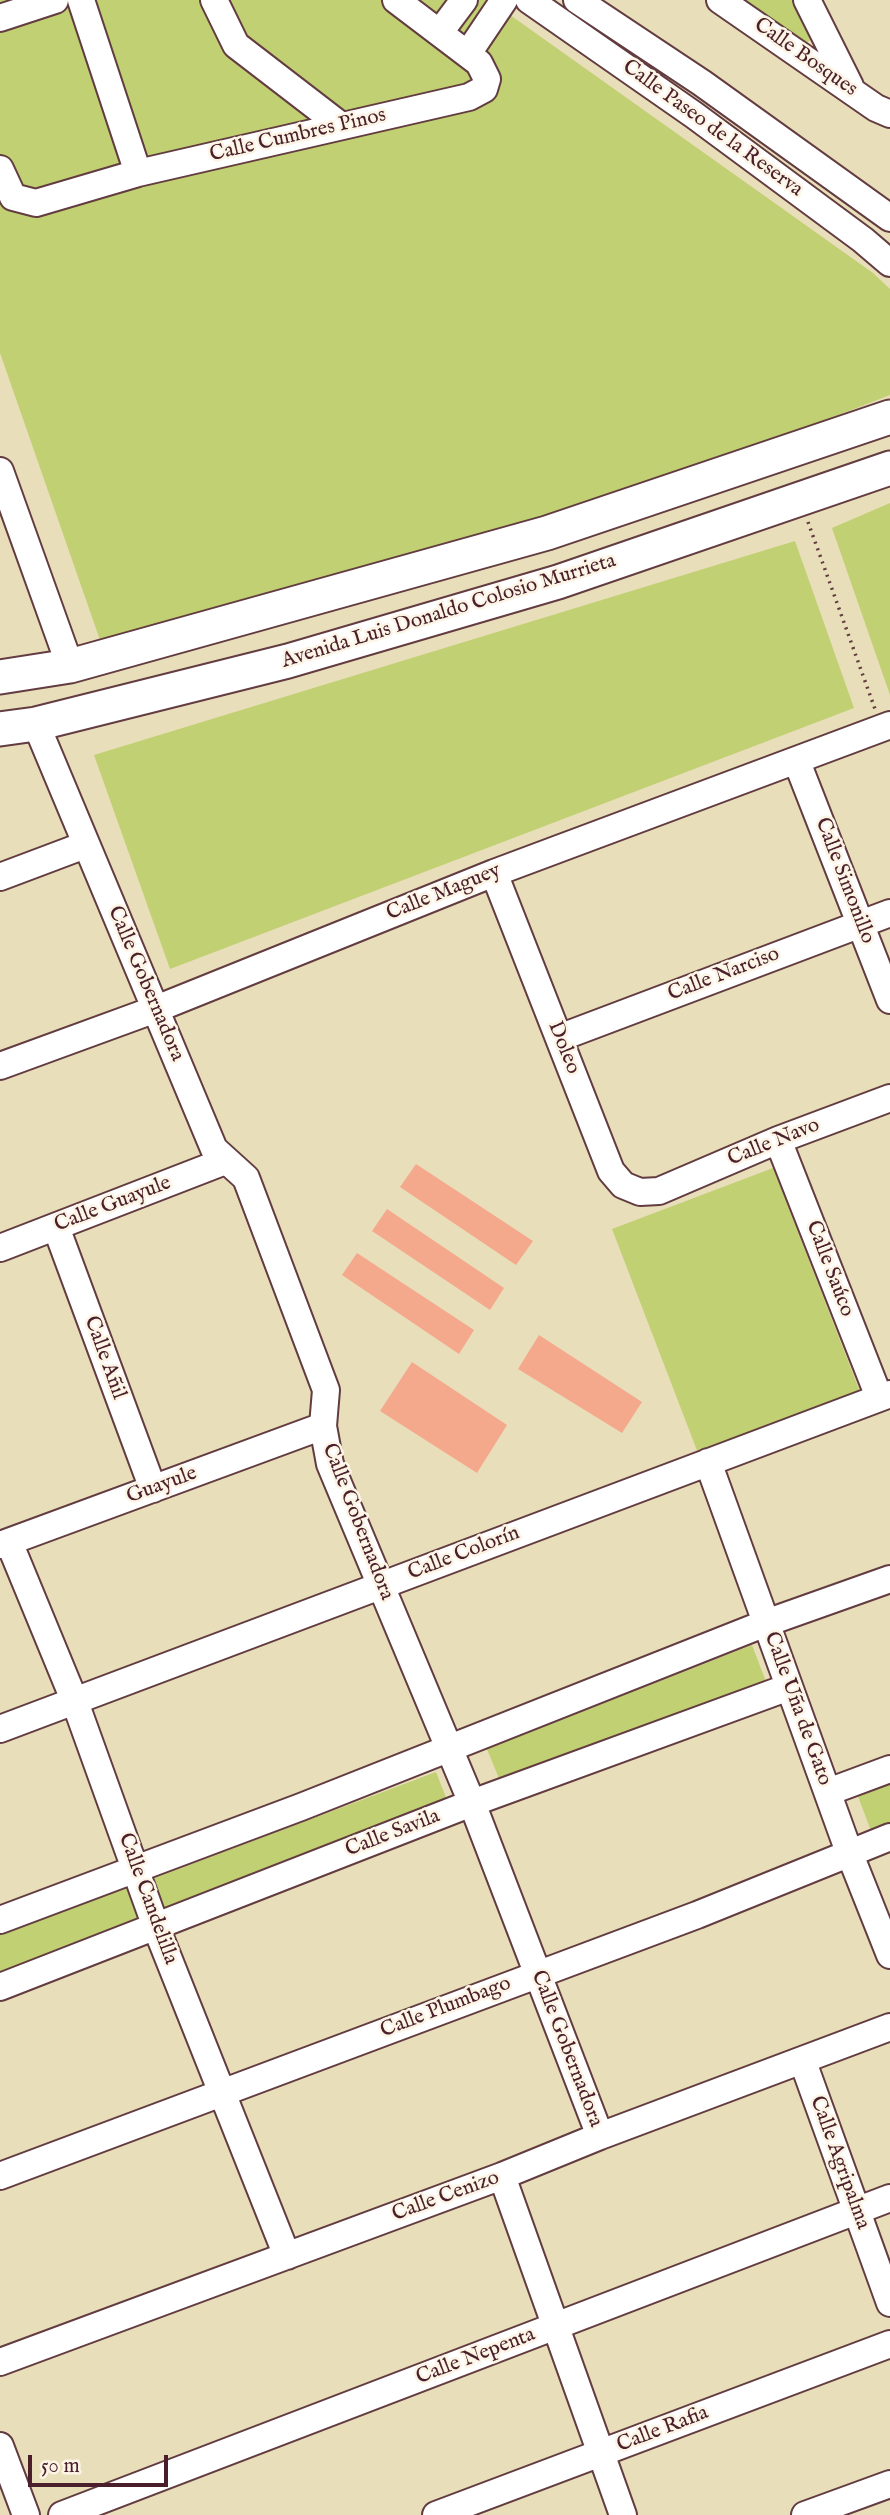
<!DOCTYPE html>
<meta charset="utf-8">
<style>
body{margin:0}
#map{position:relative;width:890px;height:2515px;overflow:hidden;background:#e9deba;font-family:"IM FELL English",serif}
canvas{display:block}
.scale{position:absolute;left:28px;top:2455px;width:140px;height:32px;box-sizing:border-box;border:4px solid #4a1f2b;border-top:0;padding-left:9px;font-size:21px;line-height:24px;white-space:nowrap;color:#4a1f2b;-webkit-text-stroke:5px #fcf5e5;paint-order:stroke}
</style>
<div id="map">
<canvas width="890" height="2515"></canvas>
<div class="scale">50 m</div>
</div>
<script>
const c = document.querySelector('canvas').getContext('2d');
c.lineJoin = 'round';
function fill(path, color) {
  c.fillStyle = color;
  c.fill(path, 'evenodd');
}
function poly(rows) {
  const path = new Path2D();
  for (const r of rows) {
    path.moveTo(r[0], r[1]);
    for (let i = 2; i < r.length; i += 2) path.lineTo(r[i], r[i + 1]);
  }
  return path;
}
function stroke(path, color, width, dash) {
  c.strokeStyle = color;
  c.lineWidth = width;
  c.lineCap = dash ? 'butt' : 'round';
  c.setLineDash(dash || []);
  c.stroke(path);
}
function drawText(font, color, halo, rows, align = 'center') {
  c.font = font + ' "IM FELL English",serif';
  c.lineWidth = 5;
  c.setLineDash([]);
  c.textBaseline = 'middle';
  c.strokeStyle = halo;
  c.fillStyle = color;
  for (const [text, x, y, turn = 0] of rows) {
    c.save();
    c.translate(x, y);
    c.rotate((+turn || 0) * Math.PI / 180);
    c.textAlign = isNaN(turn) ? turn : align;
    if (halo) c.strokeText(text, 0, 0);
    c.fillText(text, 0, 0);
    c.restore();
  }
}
fill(poly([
 [0,0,489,0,873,273,890,289,890,395,795,432,502,534,100,640,0,353],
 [740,0,794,0,814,38,804,44],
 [890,503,890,695,832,528],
 [795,541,854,708,170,969,94,755],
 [773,1168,860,1392,698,1453,612,1229],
 [752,1645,768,1687,502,1786,487,1749],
 [436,1772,449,1805,168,1915,152,1879],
 [890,1778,890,1824,871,1831,856,1791],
 [131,1884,145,1920,0,1976,0,1934]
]), '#c1d072');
fill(poly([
 [416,1164,533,1241,516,1265,400,1187],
 [387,1209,504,1288,490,1310,372,1231],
 [357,1253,474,1330,459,1354,342,1275],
 [539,1335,642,1402,622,1433,518,1369],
 [412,1362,507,1425,477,1473,380,1411]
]), '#f4a98d');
const minor = poly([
 [81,0,138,173],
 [214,0,236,45,340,125],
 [529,0,694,115,863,240,890,263],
 [577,0,702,83,890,218],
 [720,0,876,108,890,114],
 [807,0,850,86],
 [0,18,55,0],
 [440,32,464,0],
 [469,52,504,0],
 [0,169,13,197,36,203,138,173,469,97,484,89,487,79,479,63,396,0],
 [0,471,70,666],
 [36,724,214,1149,246,1178,326,1390,323,1426,330,1464,472,1803,600,2136],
 [797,762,890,1000],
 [494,873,611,1171,623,1185,640,1192,659,1191,778,1140,890,1098],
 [0,877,85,845],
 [559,1038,890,913],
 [0,1066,156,1009,494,873,890,725],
 [778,1140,879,1397],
 [56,1227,153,1489],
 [0,1248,225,1161],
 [708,1462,849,1852,890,1955],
 [9,1542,75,1702,156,1927,287,2256],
 [0,1545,323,1426],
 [0,1729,890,1394],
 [828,1792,890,1769],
 [0,1920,301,1807,766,1623,890,1579],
 [0,1987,472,1803,789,1687],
 [803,2062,890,2303],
 [0,2176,697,1915,890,1837],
 [502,2176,623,2515],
 [0,2362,502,2176,600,2136,890,2027],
 [0,2446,26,2515],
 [62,2515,890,2198],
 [436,2515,890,2344],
 [805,2515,890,2484]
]);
const major = poly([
 [0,677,70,666,547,533,890,417],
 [0,729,36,724,288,661,558,582,890,468]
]);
stroke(minor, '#623c40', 30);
stroke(major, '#623c40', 37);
stroke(poly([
 [808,522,875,709]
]), '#623c40', 3.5, [2, 5]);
stroke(minor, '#fff', 26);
stroke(major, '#fff', 33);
drawText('21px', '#4a1f2b', '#fcf5e5', [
 ["Calle Bosques",805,58,35],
 ["Calle Paseo de la Reserva",712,129,36],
 ["Calle Cumbres Pinos",298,136,-13],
 ["Avenida Luis Donaldo Colosio Murrieta",449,612,-17],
 ["Calle Simonillo",844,881,69],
 ["Calle Maguey",444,893,-22],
 ["Calle Narciso",724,975,-21],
 ["Calle Gobernadora",145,984,67],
 ["Doleo",563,1048,68],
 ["Calle Navo",774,1143,-22],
 ["Calle Guayule",113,1205,-21],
 ["Calle Saúco",829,1269,69],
 ["Calle Añil",104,1358,70],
 ["Guayule",162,1486,-20],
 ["Calle Gobernadora",357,1522,69],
 ["Calle Colorín",464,1554,-21],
 ["Calle Uña de Gato",797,1709,70],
 ["Calle Savila",393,1834,-21],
 ["Calle Candelilla",147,1899,70],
 ["Calle Plumbago",446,2008,-21],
 ["Calle Gobernadora",566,2049,69],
 ["Calle Agripalma",839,2163,70],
 ["Calle Cenizo",446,2197,-20],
 ["Calle Nepenta",476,2357,-21],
 ["Calle Rafia",663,2430,-21]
]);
</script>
